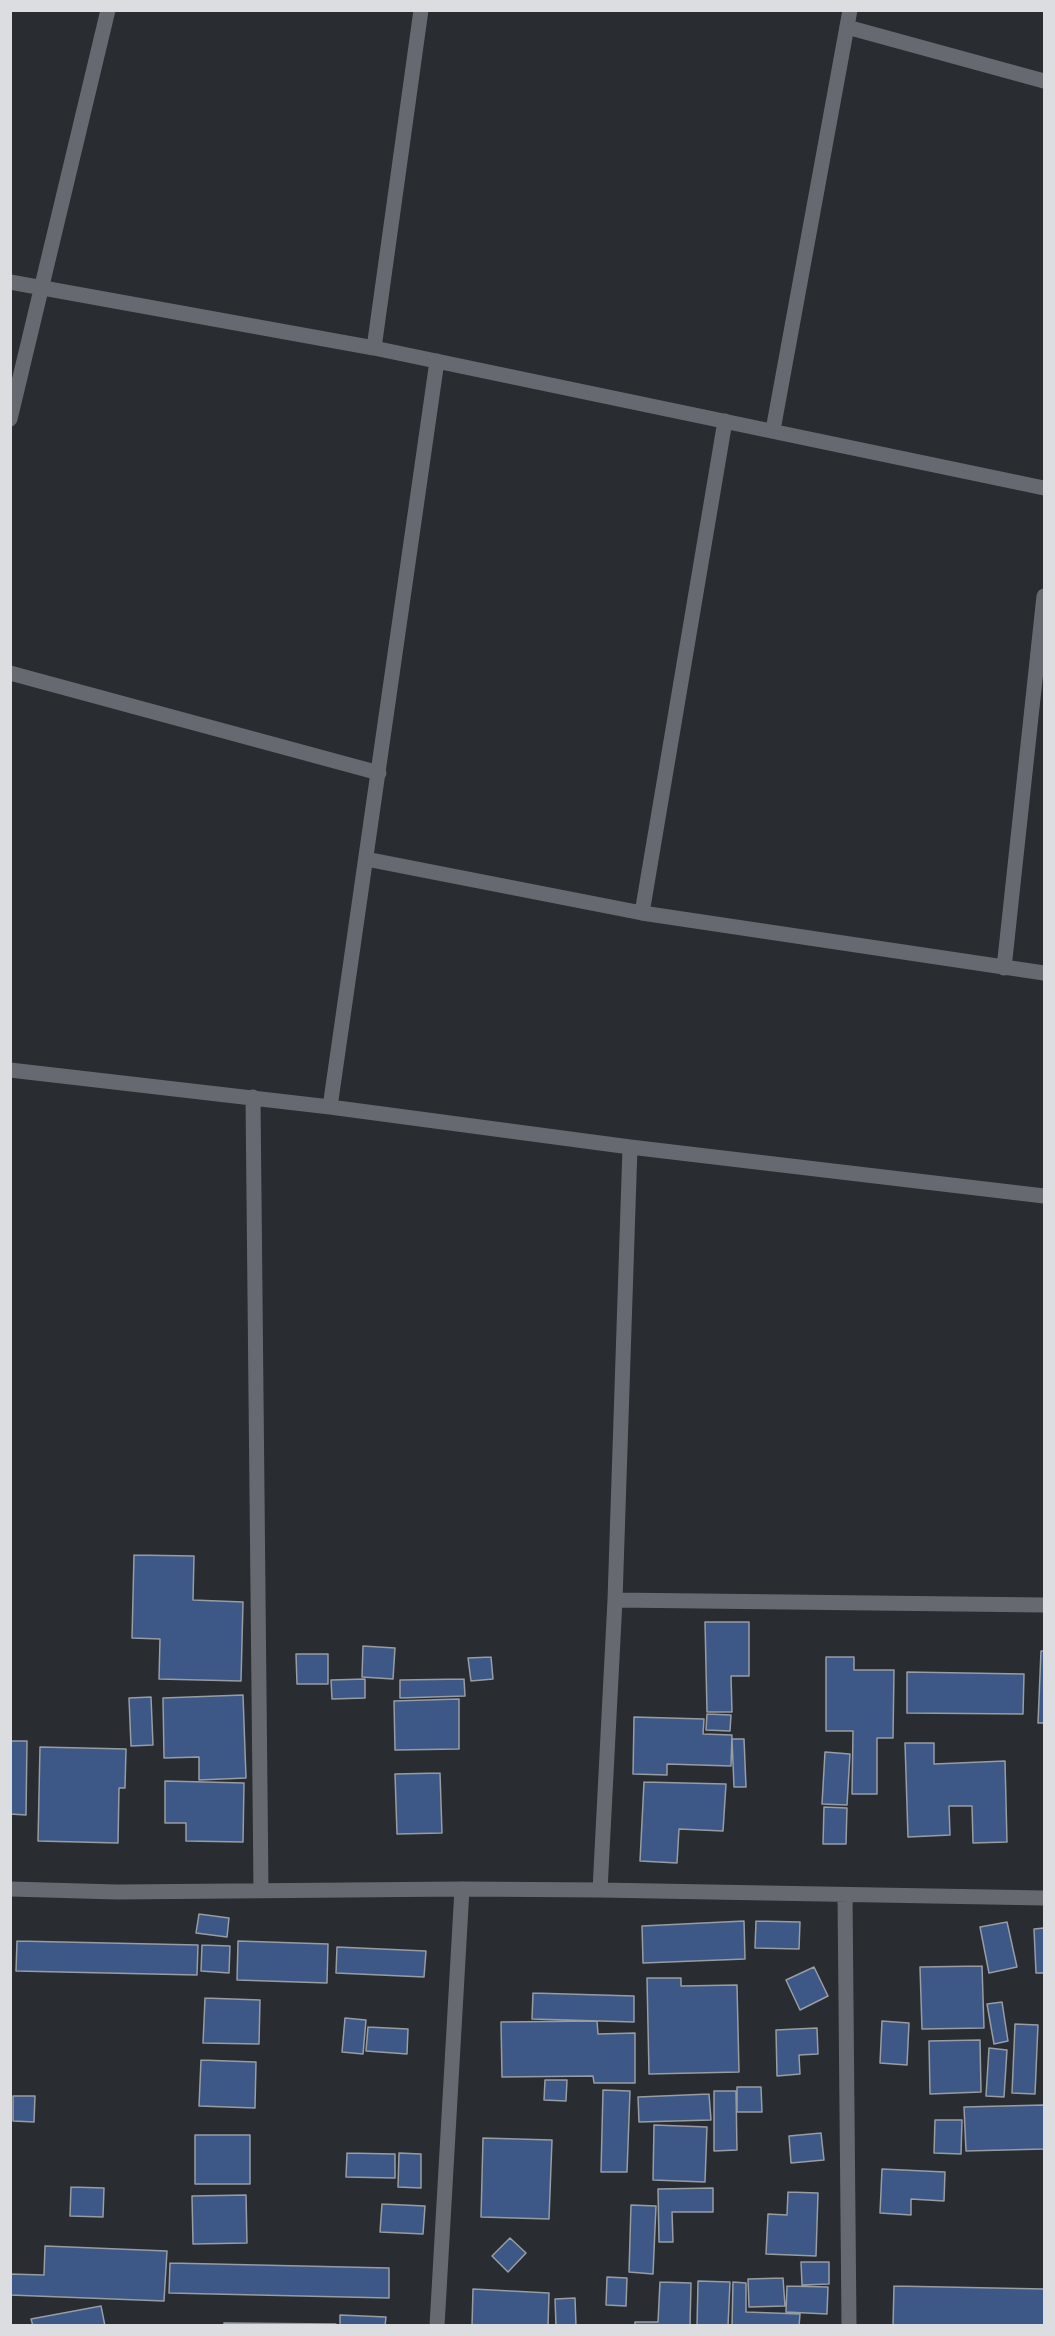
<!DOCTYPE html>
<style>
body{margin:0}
#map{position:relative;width:1055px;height:2336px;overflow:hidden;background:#292c31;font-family:"Playfair Display",serif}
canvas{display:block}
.frame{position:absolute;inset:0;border:12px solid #dbdde1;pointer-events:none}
</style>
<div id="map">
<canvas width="1055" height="2336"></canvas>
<div class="frame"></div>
</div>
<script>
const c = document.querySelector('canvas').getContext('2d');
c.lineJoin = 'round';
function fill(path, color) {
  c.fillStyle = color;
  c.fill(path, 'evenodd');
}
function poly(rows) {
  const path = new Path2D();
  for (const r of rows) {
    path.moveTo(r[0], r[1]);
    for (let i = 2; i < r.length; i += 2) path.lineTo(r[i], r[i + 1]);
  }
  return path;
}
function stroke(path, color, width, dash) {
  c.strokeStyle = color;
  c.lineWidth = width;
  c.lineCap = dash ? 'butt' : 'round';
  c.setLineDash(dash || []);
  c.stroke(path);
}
const building = poly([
 [134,1555,194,1556,193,1600,243,1602,241,1681,159,1679,160,1639,132,1638,134,1555],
 [705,1622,749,1622,749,1676,731,1676,732,1712,707,1712,705,1622],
 [363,1646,395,1648,393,1679,362,1677,363,1646],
 [1041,1651,1044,1651,1044,1723,1038,1723,1041,1651],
 [296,1654,328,1654,328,1684,297,1684,296,1654],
 [491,1657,493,1679,471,1681,468,1658,491,1657],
 [826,1657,854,1657,854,1670,894,1670,893,1738,877,1738,877,1794,852,1794,853,1731,826,1731,826,1657],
 [907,1672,1024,1674,1023,1714,907,1713,907,1672],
 [365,1679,365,1698,332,1699,331,1680,365,1679],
 [464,1679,465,1696,400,1698,400,1680,464,1679],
 [243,1695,246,1778,199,1780,199,1757,164,1758,163,1698,243,1695],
 [151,1697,153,1745,131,1746,129,1698,151,1697],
 [459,1699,459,1749,395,1750,394,1701,459,1699],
 [707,1714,731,1715,730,1731,706,1730,707,1714],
 [634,1717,704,1719,703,1734,732,1735,731,1766,667,1764,667,1775,633,1774,634,1717],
 [732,1739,744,1739,746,1787,734,1787,732,1739],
 [10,1741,27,1741,26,1815,10,1814,10,1741],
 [905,1743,934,1743,934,1764,1005,1761,1007,1842,973,1843,972,1806,949,1806,950,1835,908,1837,905,1743],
 [40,1747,126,1749,125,1788,119,1788,118,1843,38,1841,40,1747],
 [825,1752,850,1754,847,1805,822,1804,825,1752],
 [440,1773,442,1833,397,1834,395,1774,440,1773],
 [165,1781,244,1783,243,1842,186,1841,186,1823,165,1823,165,1781],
 [644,1782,726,1784,723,1831,679,1829,677,1863,640,1861,644,1782],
 [824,1807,847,1808,846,1844,823,1844,824,1807],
 [199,1914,229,1918,227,1937,196,1933,199,1914],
 [744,1921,745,1959,643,1963,642,1926,744,1921],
 [756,1921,800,1922,799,1949,755,1948,756,1921],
 [1007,1922,1017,1967,989,1973,980,1927,1007,1922],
 [1044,1928,1044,1973,1036,1973,1034,1929,1044,1928],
 [17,1941,198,1945,197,1975,16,1971,17,1941],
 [238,1941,328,1944,327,1983,237,1980,238,1941],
 [202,1945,230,1946,229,1973,201,1971,202,1945],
 [337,1947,426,1951,424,1977,336,1973,337,1947],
 [982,1966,984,2028,922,2029,920,1967,982,1966],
 [814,1967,828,1996,800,2010,786,1980,814,1967],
 [647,1978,681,1978,681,1986,737,1985,739,2072,649,2074,647,1978],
 [533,1993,634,1996,634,2022,532,2019,533,1993],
 [205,1998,260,2000,259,2044,203,2043,205,1998],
 [1002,2002,1008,2041,994,2044,987,2004,1002,2002],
 [345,2018,366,2020,363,2054,342,2052,345,2018],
 [597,2021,598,2034,635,2033,635,2083,594,2083,593,2076,502,2077,501,2022,597,2021],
 [882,2021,909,2023,907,2065,880,2063,882,2021],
 [1015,2024,1038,2025,1035,2094,1012,2093,1015,2024],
 [368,2027,408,2029,407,2054,366,2051,368,2027],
 [817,2028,818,2054,799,2055,800,2074,777,2076,776,2030,817,2028],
 [980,2040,981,2092,930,2094,929,2041,980,2040],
 [989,2048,1007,2050,1004,2097,986,2096,989,2048],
 [201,2060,256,2062,255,2108,199,2106,201,2060],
 [545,2080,567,2080,566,2101,544,2100,545,2080],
 [737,2087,761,2087,762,2112,737,2112,737,2087],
 [603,2090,630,2091,627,2172,601,2172,603,2090],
 [714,2091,736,2091,737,2150,714,2151,714,2091],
 [709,2094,711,2120,639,2122,638,2097,709,2094],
 [13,2096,35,2096,34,2122,13,2121,13,2096],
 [1044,2105,1044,2149,966,2151,964,2107,1044,2105],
 [935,2120,962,2120,961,2154,934,2153,935,2120],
 [654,2125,707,2127,705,2182,653,2180,654,2125],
 [821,2133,824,2160,791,2163,789,2136,821,2133],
 [195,2135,250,2135,250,2184,195,2184,195,2135],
 [483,2138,552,2140,549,2219,481,2217,483,2138],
 [347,2153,395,2154,395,2178,346,2177,347,2153],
 [399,2153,421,2154,421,2188,398,2187,399,2153],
 [882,2169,945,2172,944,2201,911,2199,911,2215,880,2213,882,2169],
 [71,2187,104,2188,103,2217,70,2216,71,2187],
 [713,2188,713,2212,672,2212,673,2242,659,2242,658,2189,713,2188],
 [788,2192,818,2193,816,2256,766,2254,768,2214,787,2215,788,2192],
 [246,2195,247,2243,193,2244,192,2196,246,2195],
 [382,2204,425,2206,423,2234,380,2232,382,2204],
 [631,2205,656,2206,653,2274,629,2272,631,2205],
 [510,2238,526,2253,508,2272,492,2256,510,2238],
 [45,2246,167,2251,164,2301,10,2295,10,2274,44,2275,45,2246],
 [801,2262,829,2262,829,2284,802,2285,801,2262],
 [170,2263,389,2268,389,2298,169,2293,170,2263],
 [607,2277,627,2278,626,2306,606,2305,607,2277],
 [783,2278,785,2306,749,2307,748,2279,783,2278],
 [698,2281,730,2282,728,2326,697,2326,698,2281],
 [660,2282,691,2283,690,2326,635,2326,635,2322,658,2322,660,2282],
 [733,2282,746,2283,746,2312,800,2314,799,2326,732,2326,733,2282],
 [787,2286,828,2287,827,2314,786,2312,787,2286],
 [894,2286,1044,2289,1044,2326,893,2326,894,2286],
 [473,2289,549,2293,548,2326,472,2326,473,2289],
 [575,2298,576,2326,556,2326,555,2299,575,2298],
 [101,2306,105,2326,33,2326,31,2319,101,2306],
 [340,2315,386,2317,385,2326,340,2326,340,2315],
 [224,2323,336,2324,336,2326,224,2326,224,2323]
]);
fill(building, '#3d5886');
stroke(building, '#989ca3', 1.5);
stroke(poly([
 [847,27,1044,81],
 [10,282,374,348,1044,488],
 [374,348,421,10],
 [10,419,108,10],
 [773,430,850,10],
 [10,673,379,773],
 [366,859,642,913,1044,973],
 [642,913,725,421],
 [1004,968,1044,596],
 [10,1070,330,1107,630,1147,1044,1196],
 [253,1097,261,1890],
 [330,1107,437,361],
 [615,1600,1044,1605],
 [10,1889,117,1892,462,1889,600,1890,1044,1898],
 [600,1890,615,1600,630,1147],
 [845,1895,849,2326],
 [437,2326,462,1889]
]), '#666a70', 15);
</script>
